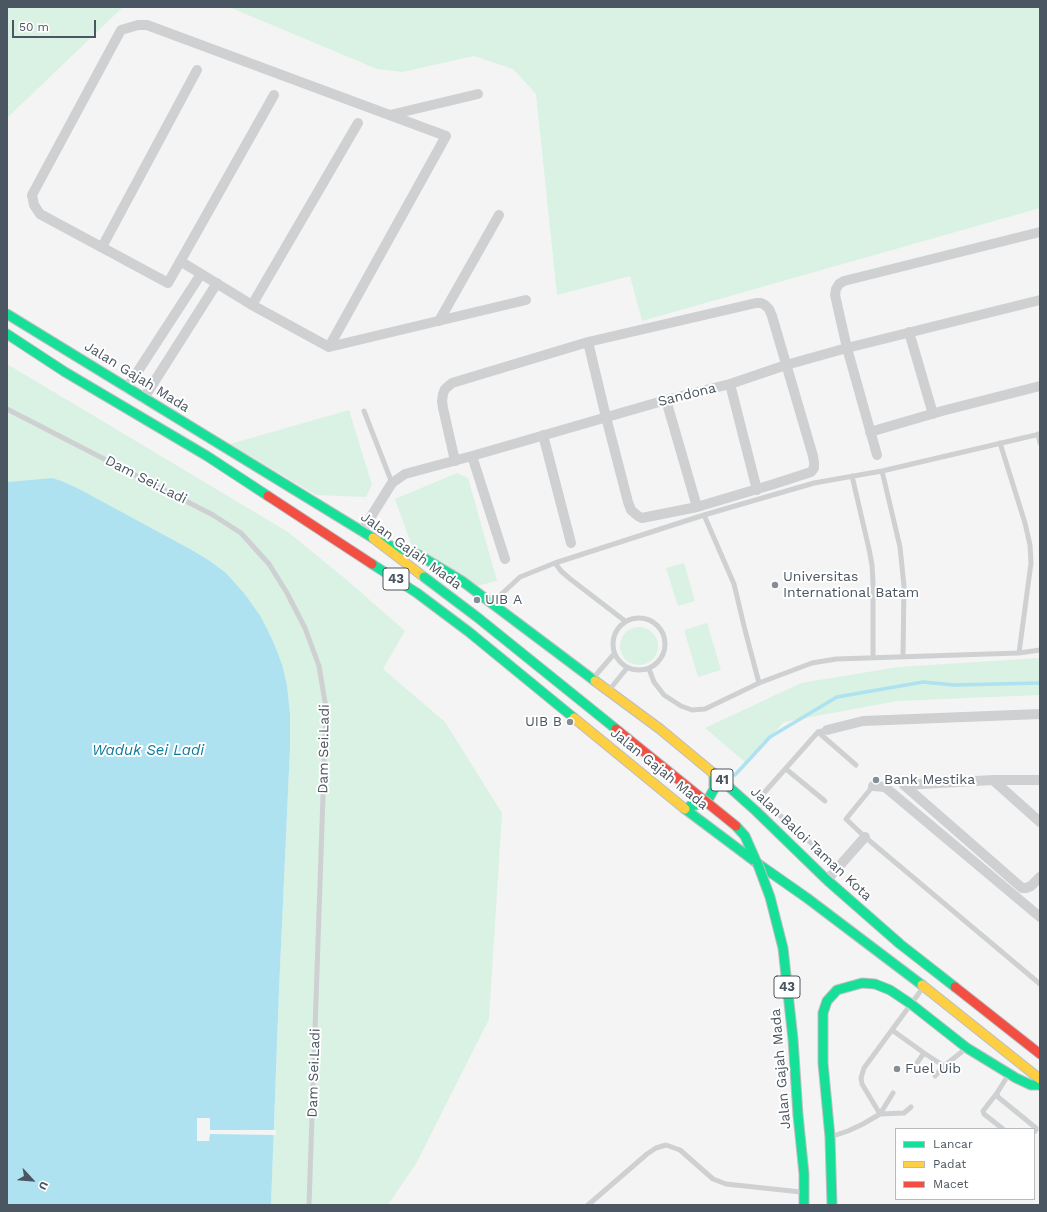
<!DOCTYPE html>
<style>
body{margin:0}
#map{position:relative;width:1047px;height:1212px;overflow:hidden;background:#f4f4f4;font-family:"Work Sans",sans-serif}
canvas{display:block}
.frame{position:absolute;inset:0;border:8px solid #4a5661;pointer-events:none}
.legend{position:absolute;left:895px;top:1128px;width:140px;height:72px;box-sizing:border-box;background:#fff;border:1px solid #b7bbc0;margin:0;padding:5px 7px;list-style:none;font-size:12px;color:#4a5661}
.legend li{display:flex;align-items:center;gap:8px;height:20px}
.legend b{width:20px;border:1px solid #b7bbc0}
.north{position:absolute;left:12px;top:1160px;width:40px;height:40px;-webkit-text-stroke:3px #fff;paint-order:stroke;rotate:116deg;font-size:11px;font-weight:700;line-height:16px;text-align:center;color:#4a5661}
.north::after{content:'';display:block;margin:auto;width:14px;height:18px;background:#4a5661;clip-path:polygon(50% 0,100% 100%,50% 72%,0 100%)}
.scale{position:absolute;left:12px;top:20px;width:84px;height:18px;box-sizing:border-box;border:2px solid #4a5661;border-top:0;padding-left:5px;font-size:12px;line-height:14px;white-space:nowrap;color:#4a5661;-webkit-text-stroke:3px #fff;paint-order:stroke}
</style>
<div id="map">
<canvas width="1047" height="1212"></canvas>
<div class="frame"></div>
<ul class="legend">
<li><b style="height:5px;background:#16e098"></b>Lancar</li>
<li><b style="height:5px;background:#ffcf43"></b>Padat</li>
<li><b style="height:5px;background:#f24e42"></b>Macet</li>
</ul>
<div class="north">U</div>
<div class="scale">50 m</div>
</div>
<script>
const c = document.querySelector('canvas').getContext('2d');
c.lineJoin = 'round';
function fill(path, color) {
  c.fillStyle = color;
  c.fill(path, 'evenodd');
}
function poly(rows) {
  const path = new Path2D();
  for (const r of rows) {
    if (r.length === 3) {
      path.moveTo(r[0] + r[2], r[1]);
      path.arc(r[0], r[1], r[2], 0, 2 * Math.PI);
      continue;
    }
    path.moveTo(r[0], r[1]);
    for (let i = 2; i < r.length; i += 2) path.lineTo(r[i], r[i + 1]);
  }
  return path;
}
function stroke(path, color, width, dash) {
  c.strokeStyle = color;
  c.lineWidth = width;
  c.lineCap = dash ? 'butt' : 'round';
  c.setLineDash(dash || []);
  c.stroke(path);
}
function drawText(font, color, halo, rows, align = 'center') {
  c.font = font + ' "Work Sans",sans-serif';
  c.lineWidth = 4;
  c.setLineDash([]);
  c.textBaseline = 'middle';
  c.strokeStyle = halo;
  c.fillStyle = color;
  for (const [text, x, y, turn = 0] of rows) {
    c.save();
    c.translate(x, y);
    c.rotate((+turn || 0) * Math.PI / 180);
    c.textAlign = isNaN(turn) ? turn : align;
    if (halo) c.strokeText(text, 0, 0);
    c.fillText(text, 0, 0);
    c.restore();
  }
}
fill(poly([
 [7,7,123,7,7,118],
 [229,7,1040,7,1040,208,642,321,630,276,557,295,536,94,513,69,474,56,403,72,377,69],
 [7,364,288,532,348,581,405,631,383,669,445,722,502,813,489,1019,417,1162,388,1205,271,1205,279,990,290,748,290,714,287,685,282,664,273,641,244,593,226,573,210,561,190,549,62,481,52,478,7,482],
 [349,410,372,485,366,497,316,495,230,444],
 [457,473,468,478,497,581,477,586,411,544,395,499],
 [684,563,695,601,678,606,666,568],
 [707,623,721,670,698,677,684,630],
 [639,646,19],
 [1040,658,1040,695,897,701,784,722,746,763,705,728,801,683,898,667]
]), '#d9f2e3');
fill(poly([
 [52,478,62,481,79,489,190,549,210,561,226,573,244,593,261,617,273,641,282,664,287,685,290,714,290,748,279,990,271,1205,7,1205,7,482]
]), '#aee2f0');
fill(poly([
 [197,1118,210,1118,210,1130,276,1130,276,1135,210,1134,209,1141,197,1141]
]), '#f4f4f4');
stroke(poly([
 [735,775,770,737,837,697,923,682,954,685,1040,683]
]), '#aee2f0', 3.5);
const fast = poly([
 [7,314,373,538],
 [7,334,65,372,207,456,268,496],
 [379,542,419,555,462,581,595,681],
 [372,564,417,593,469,632,574,718],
 [719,778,756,811,827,880,900,944,955,987],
 [690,806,700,804,709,798,714,789,714,773],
 [685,809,757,863,807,898,922,985],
 [736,826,745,836,756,861],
 [798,1115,804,1174,804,1205],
 [832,1205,830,1137,823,1063,823,1013,827,1001,837,990,862,983,875,984,890,990,911,1004,967,1048,1016,1078,1031,1085,1040,1085]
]);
const slow = poly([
 [373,538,424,577],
 [595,681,660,729,719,778],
 [574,718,685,809],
 [922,985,1040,1079]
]);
const jam = poly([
 [268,496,372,564],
 [955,987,1040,1054]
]);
stroke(fast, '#b9bec3', 11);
stroke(slow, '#b9bec3', 11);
stroke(jam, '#b9bec3', 11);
stroke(poly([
 [7,409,213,515,241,533,269,564,287,593,305,628,319,666,326,708,309,1205],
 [364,411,392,483],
 [1038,434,1040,443],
 [1000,443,1025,523,1030,545,1031,563,1019,653],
 [882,471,900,547,904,586,903,656],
 [852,476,869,549,872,565,873,583,873,658],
 [704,515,734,584,745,630,759,683],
 [494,601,520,577,555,563],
 [639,644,26],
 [625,621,569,578,561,571,555,563,704,515,814,483,882,471,1040,434],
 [649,669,654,682,664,695,681,706,692,710,705,709,759,683,812,663,836,659,1019,653,1040,650],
 [595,676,614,654],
 [610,689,627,668],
 [827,730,818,732,763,794,766,803,838,867],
 [818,732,856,765],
 [786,769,825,801],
 [873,786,846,819,865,837,1040,984],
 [892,1030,924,1053,944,1066],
 [917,1063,924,1053],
 [935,1076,944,1066,964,1050],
 [997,1093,998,1097,1036,1128,1036,1130,1034,1132],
 [880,1114,862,1084,861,1078,864,1068,922,989],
 [880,1114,904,1113,911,1107],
 [1003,1129,984,1114,983,1111,997,1093,1007,1077],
 [833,1136,848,1131,863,1124,880,1114,893,1093],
 [588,1205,647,1154,656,1148,666,1145,680,1150,713,1179,726,1184,801,1192]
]), '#ced0d2', 5);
stroke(poly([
 [274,95,168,283,40,214,34,205,32,195,121,30,138,25,147,25,446,136,329,347],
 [390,115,478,94],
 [102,247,197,70],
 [180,261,252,305,329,347,526,300],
 [252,305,358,123],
 [439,321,499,215],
 [909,332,933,414],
 [730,384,757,490],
 [127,388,201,274],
 [144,398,217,283],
 [666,400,697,507],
 [870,432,942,411,1040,386],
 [543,435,571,543],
 [877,455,847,348,835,295,836,289,839,284,844,281,1040,232],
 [472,456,505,559],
 [455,461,443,408,442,401,443,394,445,389,452,383,588,342,756,303,761,303,765,305,769,309,772,316,813,456,814,462,814,468,811,472,774,484,697,507,642,518,638,516,631,510,628,502,606,417,588,342],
 [362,531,392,483,405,474,472,456,666,400,730,384,786,365,847,348,1040,300],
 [827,730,863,721,1040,714],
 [993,780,1040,822],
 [904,785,1022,888,1026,888,1031,886,1040,877],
 [904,785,993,780,1040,780],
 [873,786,885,787,1040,917],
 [827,880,865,837]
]), '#ced0d2', 10);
stroke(fast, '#16e098', 9);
stroke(slow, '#ffcf43', 9);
stroke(jam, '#f24e42', 9);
const fastBridge = poly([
 [424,577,477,617,616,729],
 [757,862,770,897,783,948,793,1039,798,1115]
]);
const jamBridge = poly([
 [616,729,736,826]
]);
stroke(fastBridge, '#b9bec3', 11, []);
stroke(jamBridge, '#b9bec3', 11, []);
stroke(fastBridge, '#16e098', 9);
stroke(jamBridge, '#f24e42', 9);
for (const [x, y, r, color] of [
 [775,585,4,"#868d94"],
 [477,600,4,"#868d94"],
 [570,722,4,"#868d94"],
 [876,780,4,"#868d94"],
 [897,1069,4,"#868d94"]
]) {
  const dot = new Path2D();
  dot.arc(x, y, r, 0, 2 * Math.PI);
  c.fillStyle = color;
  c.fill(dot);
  stroke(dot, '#fff', 1.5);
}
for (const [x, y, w] of [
 [396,579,26],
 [722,780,22],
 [787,987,26]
]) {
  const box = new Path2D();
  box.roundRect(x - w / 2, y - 11, w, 22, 3);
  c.fillStyle = '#fff';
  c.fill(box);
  stroke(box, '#4a5661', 1);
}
drawText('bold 13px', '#4a5661', null, [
 ["43",396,579],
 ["41",722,780],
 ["43",787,987]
]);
drawText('14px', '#4a5661', '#fff', [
 ["Jalan Gajah Mada",137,377,32],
 ["Sandona",687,395,-14],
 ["Dam Sei.Ladi",146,480,27],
 ["Jalan Gajah Mada",411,551,36],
 ["Dam Sei.Ladi",324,749,-89],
 ["Jalan Gajah Mada",659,769,39],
 ["Jalan Baloi Taman Kota",811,844,43],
 ["Jalan Gajah Mada",781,1069,-95],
 ["Dam Sei.Ladi",314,1073,-88]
]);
drawText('14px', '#4a5661', '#fff', [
 ["Universitas",783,577],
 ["International Batam",783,593],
 ["UIB A",485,600],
 ["UIB B",562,722,"right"],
 ["Bank Mestika",884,780],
 ["Fuel Uib",905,1069]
], 'left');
drawText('italic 15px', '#0c7c9b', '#fff', [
 ["Waduk Sei Ladi",148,751]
]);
</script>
